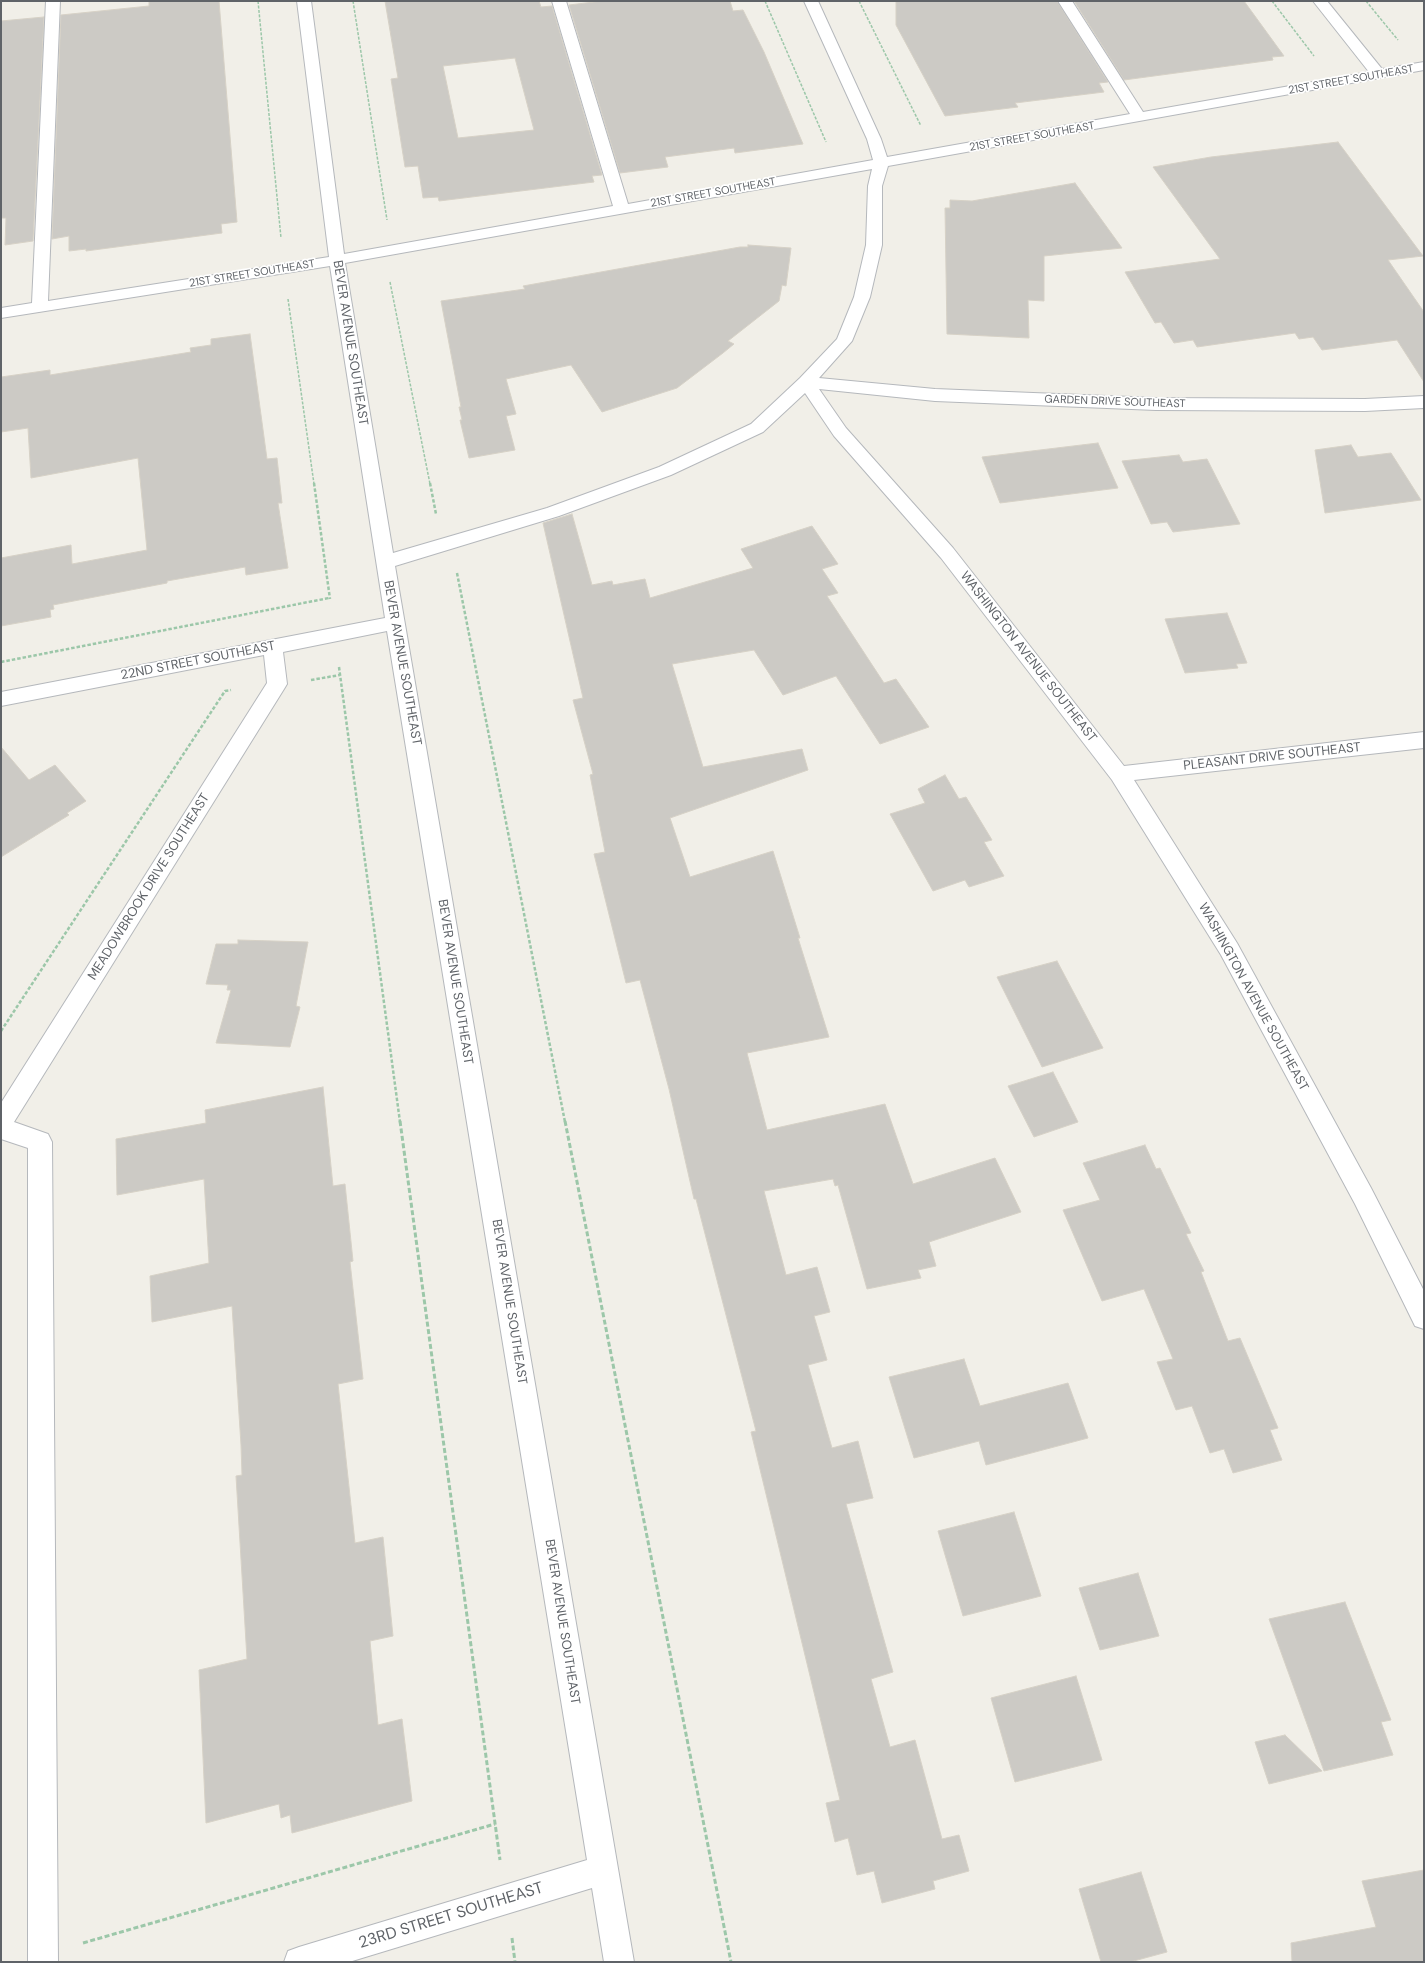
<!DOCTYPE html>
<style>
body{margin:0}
#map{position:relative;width:1425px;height:1963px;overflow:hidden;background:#f1efe8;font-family:"DM Sans",sans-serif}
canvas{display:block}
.frame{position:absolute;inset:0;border:2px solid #5f6368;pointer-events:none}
</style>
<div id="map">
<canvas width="1425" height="1963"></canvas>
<div class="frame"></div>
</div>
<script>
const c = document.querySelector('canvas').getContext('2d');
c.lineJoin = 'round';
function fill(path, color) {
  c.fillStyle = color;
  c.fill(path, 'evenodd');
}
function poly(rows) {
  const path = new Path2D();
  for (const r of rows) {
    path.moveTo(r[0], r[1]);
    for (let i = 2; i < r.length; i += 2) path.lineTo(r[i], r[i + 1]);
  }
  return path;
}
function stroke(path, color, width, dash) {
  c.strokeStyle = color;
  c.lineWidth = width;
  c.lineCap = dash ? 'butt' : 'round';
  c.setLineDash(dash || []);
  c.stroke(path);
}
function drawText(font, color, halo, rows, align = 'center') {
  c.font = font + ' "DM Sans",sans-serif';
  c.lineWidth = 3.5;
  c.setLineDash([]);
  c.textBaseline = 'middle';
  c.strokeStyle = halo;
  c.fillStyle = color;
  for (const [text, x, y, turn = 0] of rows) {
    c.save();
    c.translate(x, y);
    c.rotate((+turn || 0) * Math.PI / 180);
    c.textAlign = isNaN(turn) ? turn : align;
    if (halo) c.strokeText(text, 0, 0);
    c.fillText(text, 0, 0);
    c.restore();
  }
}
const building = poly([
 [149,1,219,1,237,222,221,224,222,233,86,251,86,249,69,251,69,236,52,239,61,15,149,6,149,1],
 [385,1,539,1,541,7,552,6,602,175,592,176,594,182,439,201,438,197,423,198,418,166,405,167,391,79,398,78,385,1],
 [515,58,534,130,458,138,443,66,515,58],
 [602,1,730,1,733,11,743,10,764,52,803,144,735,153,734,148,665,157,668,167,620,173,569,5,602,1],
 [896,1,1057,1,1108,82,1099,83,1104,92,1015,103,1018,107,945,116,896,25,896,1],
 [1074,1,1244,1,1284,56,1272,57,1273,60,1124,80,1074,1],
 [44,17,33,241,5,245,6,218,1,218,1,21,44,17],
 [1338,142,1423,256,1388,260,1424,312,1424,382,1397,340,1322,350,1313,337,1299,339,1295,333,1197,347,1193,340,1174,343,1161,322,1155,323,1125,272,1220,259,1153,167,1211,157,1338,142],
 [1075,183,1122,248,1044,256,1044,301,1028,300,1029,338,947,334,945,208,950,208,950,200,972,201,1075,183],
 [748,245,791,248,786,286,782,285,779,301,728,341,734,344,723,353,677,388,602,412,571,365,506,379,516,414,506,416,515,450,469,458,460,420,462,420,459,407,461,407,441,301,525,289,523,286,740,247,748,247,748,245],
 [250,334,267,459,277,458,282,503,278,503,288,568,246,575,245,567,167,581,167,583,53,605,54,609,50,610,51,617,1,626,1,558,71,545,72,564,147,550,138,458,31,478,28,428,1,432,1,377,50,370,50,375,191,352,190,348,211,345,211,339,250,334],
 [1098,443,1118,488,1000,503,982,457,1098,443],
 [1351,445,1358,457,1391,453,1421,500,1325,513,1315,450,1351,445],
 [1179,455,1183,462,1207,459,1240,524,1173,532,1167,522,1151,524,1122,461,1179,455],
 [572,514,592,585,612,581,613,585,645,579,650,598,753,568,741,549,812,526,838,564,822,569,838,593,827,596,884,683,896,679,929,727,880,744,836,676,783,695,754,650,672,664,703,767,802,749,808,770,670,818,690,877,773,851,800,938,798,938,829,1037,747,1053,767,1130,885,1104,913,1184,995,1158,1021,1212,929,1242,936,1266,918,1270,921,1278,867,1289,838,1185,835,1186,833,1179,764,1191,786,1275,817,1267,830,1312,814,1316,827,1360,808,1365,832,1448,858,1441,873,1498,846,1504,893,1672,871,1679,890,1747,915,1740,942,1839,959,1835,969,1871,933,1881,935,1889,882,1903,874,1871,857,1875,848,1838,835,1842,826,1803,840,1800,751,1432,756,1431,696,1199,694,1199,669,1089,640,980,626,983,594,854,605,852,590,775,593,774,573,700,583,698,543,523,572,514],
 [1227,613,1247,663,1236,664,1238,668,1185,673,1165,619,1227,613],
 [1,747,29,780,55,765,86,801,67,813,69,815,1,857,1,747],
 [945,775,959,799,966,797,992,840,984,842,1004,876,969,887,965,880,933,891,890,814,925,803,918,789,945,775],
 [238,940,308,942,296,1006,300,1007,290,1047,216,1043,231,990,227,990,228,985,206,984,216,944,238,944,238,940],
 [1057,961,1103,1048,1042,1067,997,977,1057,961],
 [1053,1072,1078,1122,1034,1137,1008,1086,1053,1072],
 [323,1087,333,1186,345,1184,353,1261,350,1262,363,1379,338,1384,355,1543,383,1537,393,1636,370,1641,378,1725,402,1719,412,1801,292,1833,290,1815,281,1818,279,1804,206,1823,199,1670,247,1659,236,1476,242,1475,241,1445,232,1306,152,1322,150,1276,209,1263,204,1179,117,1195,116,1139,206,1123,205,1110,323,1087],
 [1145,1145,1156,1169,1160,1168,1191,1233,1186,1234,1204,1271,1201,1272,1228,1341,1240,1338,1278,1428,1270,1430,1282,1460,1233,1473,1224,1449,1210,1453,1192,1406,1176,1410,1157,1362,1173,1359,1144,1289,1102,1301,1063,1210,1100,1200,1083,1163,1145,1145],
 [964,1359,980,1406,1068,1383,1088,1438,986,1465,979,1441,914,1458,889,1377,964,1359],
 [1014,1512,1041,1596,963,1616,938,1531,1014,1512],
 [1138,1573,1159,1636,1100,1650,1079,1588,1138,1573],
 [1345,1602,1391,1720,1381,1722,1393,1755,1324,1771,1269,1619,1345,1602],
 [1076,1676,1102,1760,1015,1782,991,1698,1076,1676],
 [1285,1735,1322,1771,1269,1784,1255,1742,1285,1735],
 [1424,1870,1424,1962,1292,1962,1291,1943,1376,1927,1362,1881,1424,1870],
 [1141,1872,1167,1952,1130,1962,1101,1962,1079,1889,1141,1872]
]);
fill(building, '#cccac5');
stroke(building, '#d6d1c6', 1);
const minor = poly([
 [46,1,60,1,48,301,329,257,297,1,311,1,344,254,613,206,552,1,566,1,628,204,873,160,867,139,804,1,818,1,881,139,887,157,1130,114,1058,1,1072,1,1143,112,1369,72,1313,1,1327,1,1382,69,1424,62,1424,70,888,166,882,186,882,245,870,297,852,341,819,378,935,389,1156,398,1365,399,1424,396,1424,408,1365,411,1156,410,935,401,819,389,846,428,953,548,1124,766,1424,732,1424,748,1134,780,1237,943,1371,1188,1424,1291,1424,1329,1415,1326,1355,1204,1221,955,1112,780,941,558,834,436,805,393,763,432,671,475,559,516,395,566,634,1962,604,1962,592,1888,349,1962,284,1962,288,1951,299,1947,587,1860,387,631,283,652,287,684,284,689,14,1122,48,1134,52,1142,58,1962,28,1962,28,1148,1,1139,1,1103,267,683,264,655,1,706,1,692,385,618,330,266,1,318,1,308,32,303,46,1],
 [872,169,868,186,866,245,854,297,837,339,800,378,751,424,659,467,547,508,393,553,345,263,872,169]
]);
stroke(minor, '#b5b8bc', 2);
stroke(poly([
 [258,1,281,238],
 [353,1,387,220],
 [765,1,826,142],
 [859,1,921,126],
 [1272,1,1314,56],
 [1366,1,1398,40],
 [390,282,430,484],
 [288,299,314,484]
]), '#9cc7a9', 1.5, [3, 1.5]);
stroke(poly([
 [314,483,330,599],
 [430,483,436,514],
 [457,573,565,1122],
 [1,662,329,598],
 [339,667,400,1122],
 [311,680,340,675],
 [1,1031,225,691,231,690]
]), '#9cc7a9', 2.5, [3.5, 2]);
stroke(poly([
 [400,1121,500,1860],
 [565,1121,731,1962],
 [512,1938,515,1962],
 [83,1943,495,1824]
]), '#9cc7a9', 3, [5, 2.5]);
fill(minor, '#fff');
drawText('11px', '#5f6368', '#fff', [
 ["21ST STREET SOUTHEAST",1351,80,-10],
 ["21ST STREET SOUTHEAST",1032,137,-10],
 ["21ST STREET SOUTHEAST",713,193,-10],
 ["21ST STREET SOUTHEAST",252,274,-9],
 ["GARDEN DRIVE SOUTHEAST",1115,402,2]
]);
drawText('13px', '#5f6368', '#fff', [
 ["BEVER AVENUE SOUTHEAST",350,343,81],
 ["WASHINGTON AVENUE SOUTHEAST",1028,657,52],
 ["22ND STREET SOUTHEAST",198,661,-11],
 ["BEVER AVENUE SOUTHEAST",402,663,80],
 ["PLEASANT DRIVE SOUTHEAST",1272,757,-6],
 ["MEADOWBROOK DRIVE SOUTHEAST",149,887,-58],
 ["BEVER AVENUE SOUTHEAST",455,982,81],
 ["WASHINGTON AVENUE SOUTHEAST",1253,997,61],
 ["BEVER AVENUE SOUTHEAST",509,1302,81],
 ["BEVER AVENUE SOUTHEAST",562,1622,81]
]);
drawText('16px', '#5f6368', '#fff', [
 ["23RD STREET SOUTHEAST",451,1916,-17]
]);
</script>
